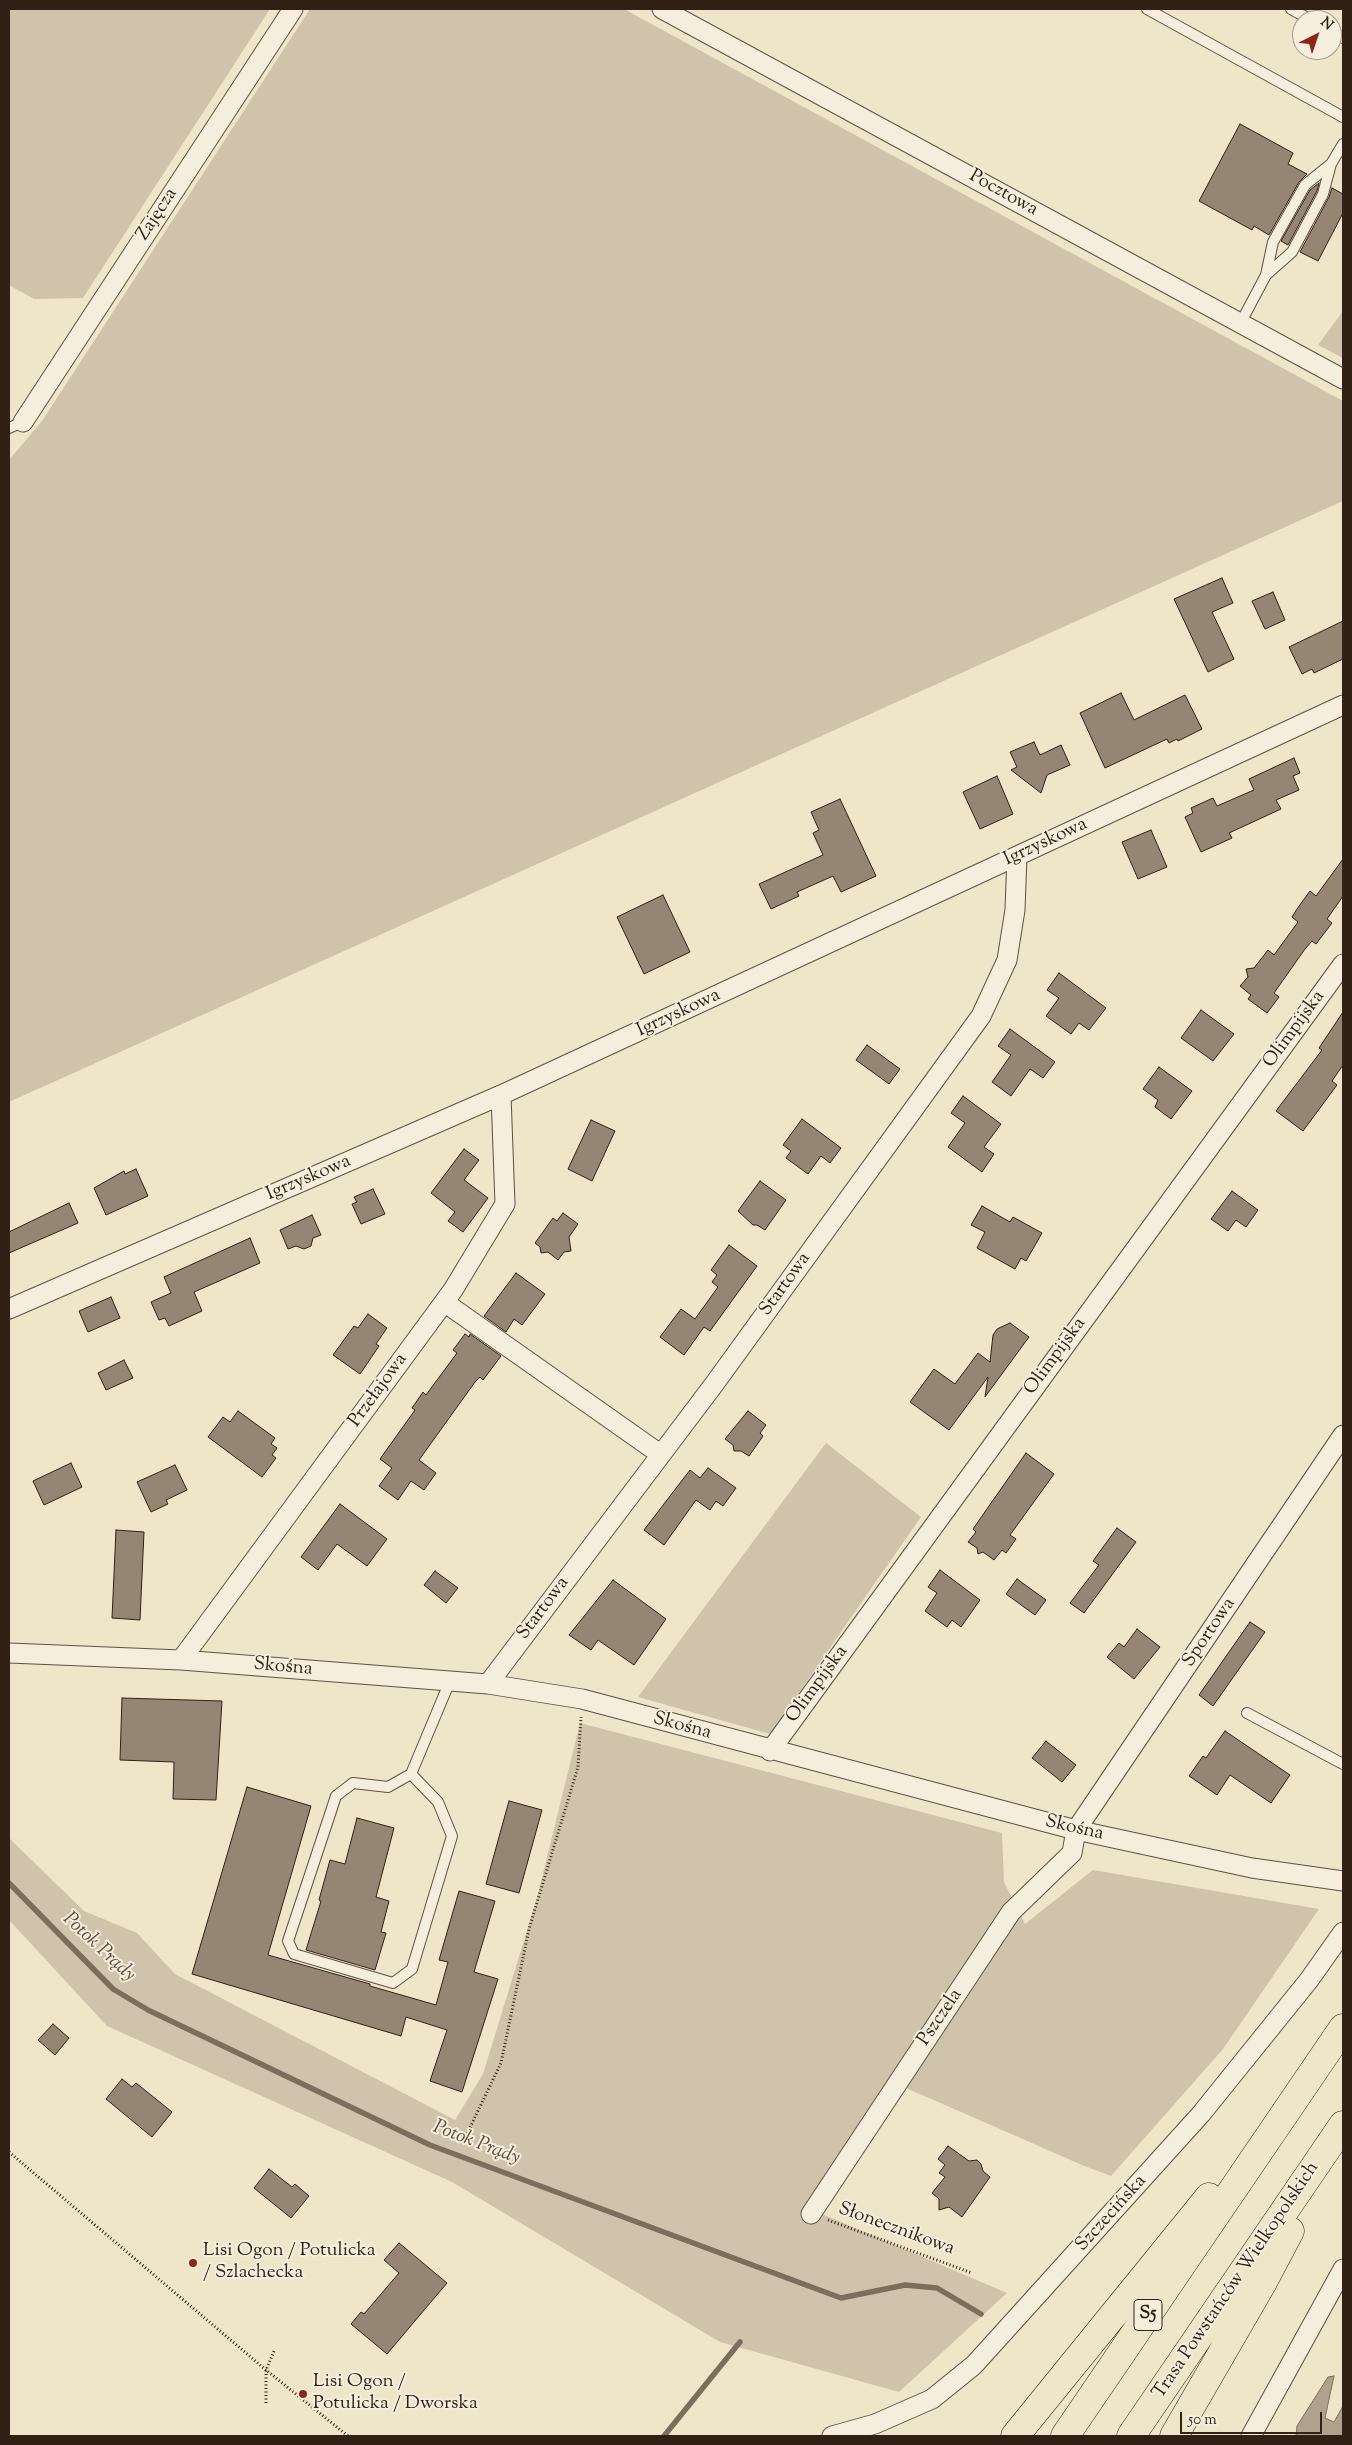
<!DOCTYPE html>
<meta charset="utf-8">
<style>
body{margin:0}
#map{position:relative;width:1352px;height:2445px;overflow:hidden;background:#efe5c9;font-family:"Sorts Mill Goudy",serif}
canvas{display:block}
.frame{position:absolute;inset:0;border:10px solid #312016;pointer-events:none}
.north{position:absolute;left:1292px;top:10px;width:50px;height:50px;box-sizing:border-box;background:#f5eedc;border:1px solid #a79c8d;border-radius:50%;rotate:41deg;font-size:14px;font-weight:700;line-height:20px;text-align:center;color:#312016}
.north::after{content:'';display:block;margin:auto;width:18px;height:22px;background:#8f2418;clip-path:polygon(50% 0,100% 100%,50% 72%,0 100%)}
.scale{position:absolute;left:1180px;top:2412px;width:142px;height:22px;box-sizing:border-box;border:2px solid #312016;border-top:0;padding-left:6px;font-size:15px;line-height:18px;white-space:nowrap;color:#312016;-webkit-text-stroke:4px #f5eedc;paint-order:stroke}
</style>
<div id="map">
<canvas width="1352" height="2445"></canvas>
<div class="frame"></div>
<div class="north">N</div>
<div class="scale">50 m</div>
</div>
<script>
const c = document.querySelector('canvas').getContext('2d');
c.lineJoin = 'round';
function fill(path, color) {
  c.fillStyle = color;
  c.fill(path, 'evenodd');
}
function poly(rows) {
  const path = new Path2D();
  for (const r of rows) {
    path.moveTo(r[0], r[1]);
    for (let i = 2; i < r.length; i += 2) path.lineTo(r[i], r[i + 1]);
  }
  return path;
}
function stroke(path, color, width, dash) {
  c.strokeStyle = color;
  c.lineWidth = width;
  c.lineCap = dash ? 'butt' : 'round';
  c.setLineDash(dash || []);
  c.stroke(path);
}
function drawText(font, color, halo, rows, align = 'center') {
  c.font = font + ' "Sorts Mill Goudy",serif';
  c.lineWidth = 4;
  c.setLineDash([]);
  c.textBaseline = 'middle';
  c.strokeStyle = halo;
  c.fillStyle = color;
  for (const [text, x, y, turn = 0] of rows) {
    c.save();
    c.translate(x, y);
    c.rotate((+turn || 0) * Math.PI / 180);
    c.textAlign = isNaN(turn) ? turn : align;
    if (halo) c.strokeText(text, 0, 0);
    c.fillText(text, 0, 0);
    c.restore();
  }
}
fill(poly([
 [9,9,270,9,83,298,34,299,9,285],
 [310,9,624,9,1343,401,1343,501,9,1102,9,460,42,421],
 [1343,311,1343,358,1318,345],
 [826,1443,921,1517,770,1734,638,1697],
 [580,1723,1002,1833,1004,1882,1025,1924,1093,1870,1319,1909,1223,2049,1111,2176,1082,2165,897,2084,813,2210,1007,2293,899,2392,720,2342,452,2182,107,2026,9,1920,9,1838,84,1911,137,1933,175,1974,455,2120,483,2074,537,1898]
]), '#cfc4ab');
const water = poly([
 [1334,2376,1325,2418,1334,2422,1343,2406,1343,2436,1296,2436,1297,2426,1328,2377,1334,2376]
]);
fill(water, '#aea28c');
stroke(water, '#7c6e5d', 1);
stroke(poly([
 [9,1883,113,1989,148,2010,430,2145,841,2298,905,2285,937,2288,981,2314],
 [664,2436,740,2342]
]), '#7c6e5d', 5.5);
const building = poly([
 [1240,124,1293,153,1288,164,1307,174,1299,182,1269,235,1254,226,1252,230,1199,201,1240,124],
 [1319,183,1317,191,1288,245,1281,241,1310,190,1319,183],
 [1332,188,1343,194,1343,213,1318,261,1300,252,1329,197,1332,188],
 [1222,578,1233,603,1212,612,1234,659,1208,672,1174,599,1222,578],
 [1273,592,1285,620,1265,629,1252,601,1273,592],
 [1343,621,1343,659,1314,673,1312,669,1302,674,1289,647,1343,621],
 [1121,693,1134,720,1185,695,1202,729,1178,741,1177,739,1169,743,1167,739,1105,768,1080,713,1121,693],
 [1034,742,1040,755,1061,745,1070,765,1047,775,1041,793,1011,770,1017,767,1010,752,1034,742],
 [1294,758,1300,773,1293,776,1299,790,1276,800,1281,809,1229,833,1232,838,1201,852,1185,817,1193,813,1191,808,1213,798,1217,806,1254,790,1249,779,1294,758],
 [997,776,1013,814,980,829,963,792,997,776],
 [840,799,876,876,841,892,833,876,797,892,799,896,771,909,759,884,823,855,813,833,819,830,811,812,840,799],
 [1151,830,1167,867,1138,879,1122,842,1151,830],
 [1343,859,1343,896,1327,919,1332,923,1316,944,1312,941,1305,949,1274,993,1279,997,1267,1013,1248,999,1251,995,1240,986,1248,977,1246,969,1254,968,1268,950,1274,955,1298,922,1292,917,1297,909,1310,891,1316,896,1343,859],
 [663,895,690,952,644,974,617,917,663,895],
 [1059,973,1106,1008,1089,1030,1079,1023,1071,1034,1046,1016,1059,998,1047,990,1059,973],
 [1201,1010,1234,1034,1213,1061,1181,1038,1201,1010],
 [1343,1012,1343,1065,1332,1081,1337,1085,1303,1131,1276,1111,1322,1050,1319,1048,1343,1012],
 [1010,1029,1055,1062,1043,1078,1030,1069,1011,1096,992,1082,1011,1055,998,1046,1010,1029],
 [867,1045,900,1069,889,1084,856,1060,867,1045],
 [1159,1067,1192,1091,1171,1119,1155,1107,1158,1100,1143,1089,1159,1067],
 [963,1096,1001,1124,984,1147,994,1154,982,1172,948,1147,965,1123,951,1113,963,1096],
 [802,1119,841,1148,830,1163,821,1156,808,1174,786,1158,791,1151,783,1145,802,1119],
 [591,1120,615,1131,592,1181,568,1169,591,1120],
 [464,1149,479,1160,464,1180,488,1198,463,1232,448,1221,455,1212,431,1193,464,1149],
 [136,1169,148,1196,106,1215,94,1188,124,1171,125,1174,136,1169],
 [760,1181,786,1200,765,1230,757,1225,753,1225,738,1211,760,1181],
 [373,1189,385,1214,361,1224,352,1204,357,1202,354,1197,373,1189],
 [1232,1191,1258,1210,1246,1227,1236,1220,1228,1231,1211,1219,1232,1191],
 [69,1203,78,1223,9,1253,9,1232,69,1203],
 [982,1206,1010,1222,1013,1217,1042,1233,1026,1261,1021,1258,1015,1269,977,1248,985,1232,971,1225,982,1206],
 [563,1213,578,1224,569,1237,571,1251,564,1252,558,1260,548,1252,541,1253,540,1247,535,1243,553,1218,557,1221,563,1213],
 [312,1215,321,1235,313,1238,311,1246,304,1249,296,1246,288,1249,280,1230,312,1215],
 [250,1238,260,1263,194,1292,202,1311,169,1326,165,1318,159,1320,151,1302,171,1293,164,1277,250,1238],
 [729,1245,757,1266,710,1331,704,1327,684,1355,660,1337,681,1309,695,1319,718,1287,712,1282,717,1275,711,1270,729,1245],
 [516,1273,545,1294,522,1325,514,1319,506,1332,484,1316,516,1273],
 [111,1297,120,1318,88,1332,79,1311,111,1297],
 [368,1314,387,1328,376,1344,379,1346,360,1374,333,1355,354,1326,358,1328,368,1314],
 [1010,1323,1029,1337,985,1397,988,1377,949,1430,910,1402,934,1369,955,1384,978,1353,990,1362,993,1335,997,1329,1010,1323],
 [465,1334,469,1337,470,1334,501,1356,483,1380,480,1377,475,1382,419,1460,436,1473,424,1490,411,1481,398,1500,379,1486,392,1468,380,1459,415,1410,412,1408,423,1392,426,1395,457,1353,453,1350,465,1334],
 [124,1360,133,1378,106,1390,98,1373,124,1360],
 [238,1411,275,1438,271,1444,277,1448,272,1455,276,1458,262,1477,208,1437,223,1417,230,1422,238,1411],
 [748,1411,766,1425,760,1433,763,1436,749,1456,741,1451,734,1451,733,1445,725,1439,748,1411],
 [1026,1453,1054,1474,1010,1535,1016,1539,1006,1553,1002,1550,994,1560,983,1552,978,1554,977,1548,968,1542,976,1532,973,1529,1026,1453],
 [71,1463,82,1487,44,1505,33,1481,71,1463],
 [175,1465,187,1490,166,1500,168,1504,151,1512,137,1482,175,1465],
 [708,1468,736,1488,723,1506,716,1501,710,1510,696,1500,664,1545,644,1530,690,1470,700,1478,708,1468],
 [340,1504,387,1539,367,1566,337,1544,318,1570,301,1557,340,1504],
 [1117,1528,1136,1542,1084,1613,1070,1603,1099,1565,1093,1561,1117,1528],
 [116,1530,144,1532,140,1620,112,1618,116,1530],
 [940,1570,980,1600,961,1627,952,1620,947,1627,925,1611,937,1593,928,1587,940,1570],
 [435,1571,458,1588,446,1603,424,1585,435,1571],
 [1017,1579,1046,1600,1035,1615,1006,1594,1017,1579],
 [613,1580,666,1619,634,1665,598,1640,591,1650,569,1635,613,1580],
 [1250,1622,1265,1632,1213,1706,1199,1695,1250,1622],
 [1137,1629,1160,1647,1134,1679,1107,1657,1119,1643,1124,1647,1137,1629],
 [122,1698,222,1701,216,1800,173,1799,174,1762,120,1760,122,1698],
 [1225,1731,1290,1775,1271,1803,1230,1775,1217,1795,1189,1776,1203,1756,1206,1758,1225,1731],
 [1046,1741,1076,1765,1062,1782,1032,1758,1046,1741],
 [247,1787,311,1806,268,1955,370,1984,370,1986,436,2005,448,1962,439,1960,459,1891,495,1901,474,1972,498,1979,462,2092,430,2081,447,2030,406,2017,401,2036,192,1974,247,1787],
 [509,1801,542,1810,519,1893,486,1884,509,1801],
 [357,1818,394,1828,376,1897,389,1901,381,1932,386,1933,375,1970,306,1950,321,1901,319,1900,330,1860,345,1864,357,1818],
 [53,2024,69,2038,55,2055,38,2040,53,2024],
 [122,2079,132,2087,136,2083,172,2112,152,2137,106,2099,122,2079],
 [948,2146,969,2161,977,2160,981,2164,983,2171,990,2177,962,2217,949,2207,939,2210,939,2199,932,2193,945,2177,939,2173,945,2165,938,2159,948,2146],
 [269,2169,292,2187,295,2184,309,2196,291,2218,254,2188,269,2169],
 [399,2243,447,2283,387,2354,351,2324,361,2312,364,2314,399,2273,384,2260,399,2243]
]);
fill(building, '#948673');
stroke(building, '#312016', 1);
const service = poly([
 [1147,9,1343,117],
 [1291,9,1311,20],
 [1332,32,1343,38],
 [1331,164,1343,144],
 [1240,324,1266,275,1273,242,1305,185,1331,164,1323,194,1292,252,1266,275],
 [9,428,23,422],
 [1247,1713,1343,1764],
 [411,1774,438,1802,452,1836,412,1969,393,1983,294,1954,288,1941,336,1796,353,1783,388,1787,411,1774,450,1681]
]);
const minor = poly([
 [662,9,1343,379],
 [23,422,293,9],
 [444,1302,660,1454],
 [9,1309,501,1095,1343,705],
 [9,1653,181,1660,488,1684,582,1699,1076,1830,1252,1868,1343,1881],
 [181,1660,453,1290,505,1204,501,1095],
 [488,1684,715,1383,981,1016,1007,960,1015,910,1017,856],
 [770,1751,1343,964],
 [811,2214,1011,1912,1072,1853,1076,1830,1343,1435],
 [832,2436,875,2424,932,2399,974,2365,1201,2114,1309,1980,1343,1932],
 [1251,2436,1343,2269]
]);
const motorway = poly([
 [1015,2436,1209,2197],
 [1065,2436,1343,2028],
 [1131,2436,1343,2125],
 [1174,2436,1263,2282,1290,2231]
]);
stroke(service, '#605143', 12);
stroke(minor, '#605143', 21);
stroke(motorway, '#312016', 29);
stroke(poly([
 [464,2140,501,2063,529,1929,578,1767,581,1717],
 [9,2152,266,2370,348,2436],
 [828,2220,972,2273],
 [266,2403,266,2370,275,2349]
]), '#312016', 3, [1, 2.5]);
stroke(service, '#f5eedc', 10);
stroke(minor, '#f5eedc', 19);
stroke(motorway, '#efe5c9', 28);
for (const [x, y, r, color] of [
 [193,2263,5,"#8f2418"],
 [303,2394,5,"#8f2418"]
]) {
  const dot = new Path2D();
  dot.arc(x, y, r, 0, 2 * Math.PI);
  c.fillStyle = color;
  c.fill(dot);
  stroke(dot, '#f5eedc', 2);
}
for (const [x, y, w] of [
 [1148,2315,28]
]) {
  const box = new Path2D();
  box.roundRect(x - w / 2, y - 15.5, w, 31, 4);
  c.fillStyle = '#f5eedc';
  c.fill(box);
  stroke(box, '#312016', 1);
}
drawText('bold 18px', '#312016', null, [
 ["S5",1148,2315]
]);
drawText('19px', '#312016', '#f5eedc', [
 ["Pocztowa",1003,194,29],
 ["Zajęcza",158,215,-57],
 ["Igrzyskowa",1046,843,-25],
 ["Igrzyskowa",679,1014,-25],
 ["Olimpijska",1295,1030,-54],
 ["Igrzyskowa",309,1179,-23],
 ["Startowa",786,1285,-54],
 ["Olimpijska",1056,1357,-54],
 ["Przełajowa",379,1391,-54],
 ["Startowa",544,1609,-53],
 ["Sportowa",1210,1633,-56],
 ["Skośna",283,1668,5],
 ["Olimpijska",818,1685,-54],
 ["Skośna",682,1727,15],
 ["Skośna",1074,1829,13],
 ["Pszczela",941,2018,-56],
 ["Szczecińska",1112,2214,-48],
 ["Słonecznikowa",896,2230,20],
 ["Trasa Powstańców Wielkopolskich",1237,2281,-56]
]);
drawText('19px', '#312016', '#f5eedc', [
 ["Lisi Ogon / Potulicka",203,2252],
 ["/ Szlachecka",203,2274],
 ["Lisi Ogon /",313,2383],
 ["Potulicka / Dworska",313,2405]
], 'left');
drawText('italic 20px', '#5d4e3f', '#f5eedc', [
 ["Potok Prądy",98,1948,43],
 ["Potok Prądy",476,2144,21]
]);
</script>
